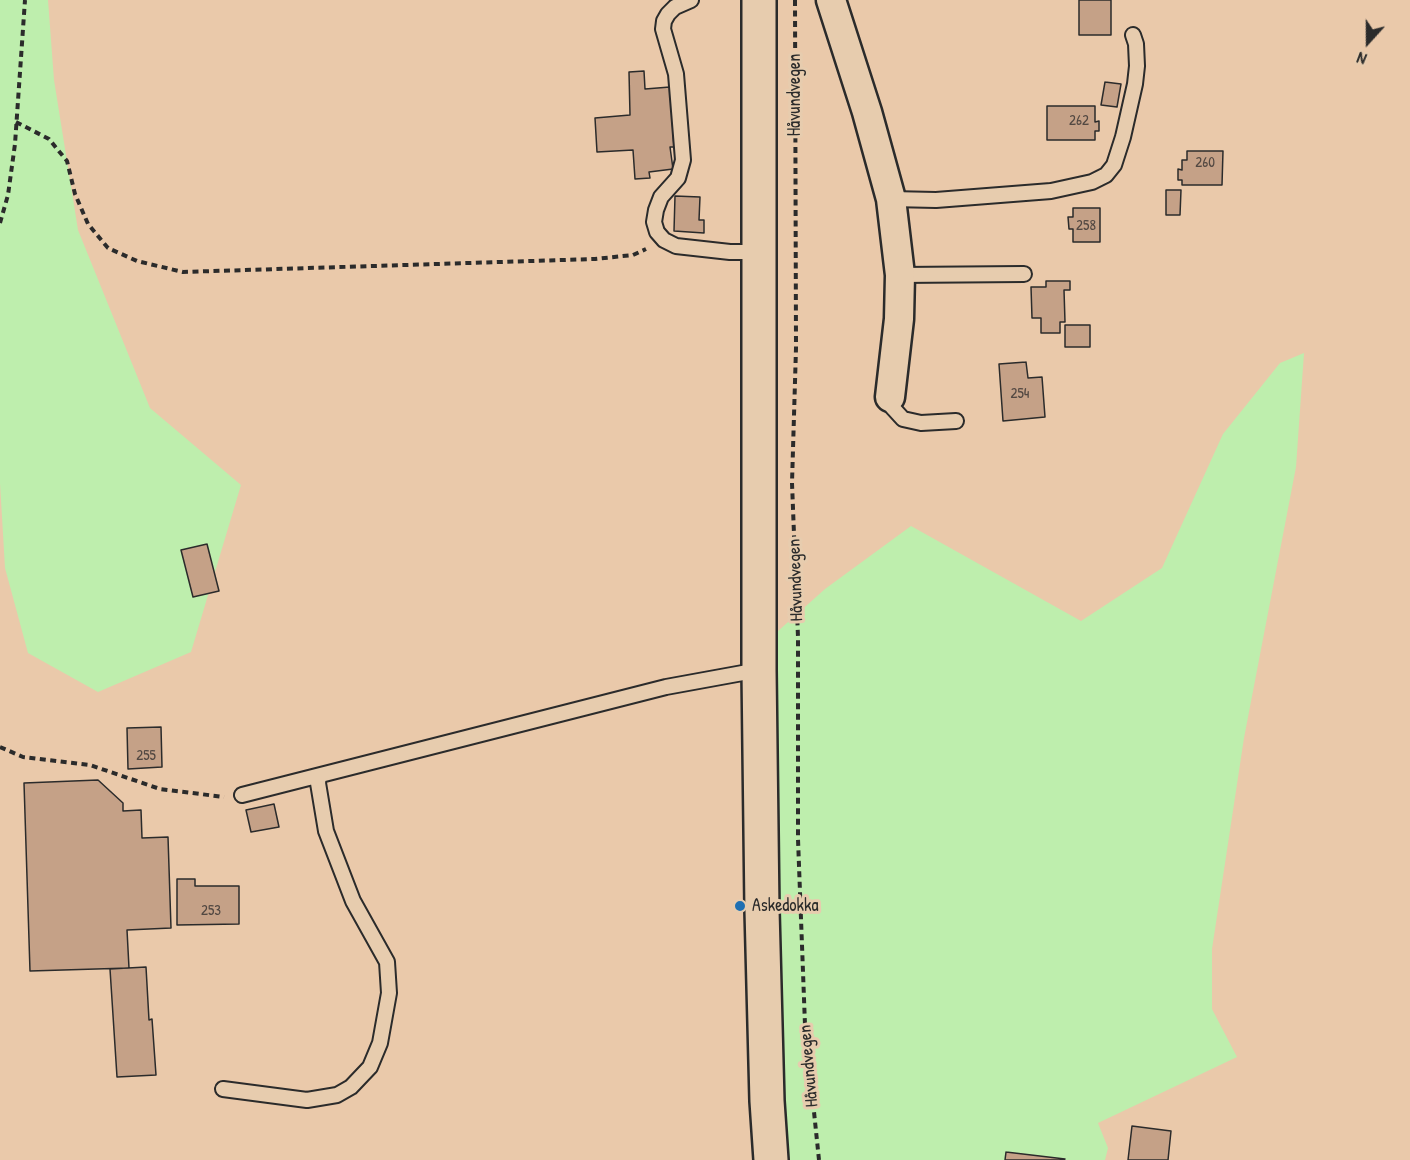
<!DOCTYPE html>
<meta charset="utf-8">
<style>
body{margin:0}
#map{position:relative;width:1410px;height:1160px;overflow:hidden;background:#eac9aa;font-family:"Patrick Hand",sans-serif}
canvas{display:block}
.north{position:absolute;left:1338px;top:12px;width:60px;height:60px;-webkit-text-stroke:4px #e7ccae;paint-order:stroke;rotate:201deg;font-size:16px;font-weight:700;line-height:24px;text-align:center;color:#2b2b2b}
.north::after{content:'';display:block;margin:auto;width:21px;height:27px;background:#2b2b2b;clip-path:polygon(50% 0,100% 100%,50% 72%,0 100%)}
</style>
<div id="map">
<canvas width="1410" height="1160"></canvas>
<div class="north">N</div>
</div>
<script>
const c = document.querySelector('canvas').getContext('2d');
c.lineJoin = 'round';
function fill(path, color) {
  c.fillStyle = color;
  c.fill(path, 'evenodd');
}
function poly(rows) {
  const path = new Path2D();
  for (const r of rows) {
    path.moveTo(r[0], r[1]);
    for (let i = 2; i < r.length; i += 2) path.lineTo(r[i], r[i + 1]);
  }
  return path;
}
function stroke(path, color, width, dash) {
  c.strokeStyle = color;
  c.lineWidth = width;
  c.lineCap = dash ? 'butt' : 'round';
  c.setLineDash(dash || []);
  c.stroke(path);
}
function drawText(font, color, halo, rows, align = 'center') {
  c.font = font + ' "Patrick Hand",sans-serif';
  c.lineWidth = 6;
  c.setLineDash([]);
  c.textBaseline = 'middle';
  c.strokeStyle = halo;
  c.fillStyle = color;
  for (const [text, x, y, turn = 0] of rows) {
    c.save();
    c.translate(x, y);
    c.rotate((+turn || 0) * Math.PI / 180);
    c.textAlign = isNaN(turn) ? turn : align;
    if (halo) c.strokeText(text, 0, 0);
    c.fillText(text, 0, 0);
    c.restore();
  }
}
fill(poly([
 [0,0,48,0,54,80,78,230,150,408,241,485,191,652,98,692,28,653,5,568,0,483],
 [1304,353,1296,467,1244,738,1212,949,1212,1009,1237,1057,1098,1123,1108,1148,1105,1160,755,1160,746,938,741,675,768,640,825,589,911,526,1081,621,1162,568,1223,434,1280,363]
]), '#beeead');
const building = poly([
 [1079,0,1111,0,1111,35,1079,35,1079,0],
 [644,71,645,89,670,87,674,147,670,147,673,169,649,172,650,178,635,179,633,150,597,152,595,118,630,115,629,72,644,71],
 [1105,82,1121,84,1117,107,1101,105,1105,82],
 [1047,106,1095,106,1095,122,1099,121,1099,131,1095,131,1095,140,1047,140,1047,106],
 [1187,151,1223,151,1222,185,1182,185,1182,180,1178,180,1178,169,1182,170,1182,160,1187,160,1187,151],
 [1166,190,1181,190,1180,215,1166,215,1166,190],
 [675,196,700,197,699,220,704,220,704,233,674,231,675,196],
 [1073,208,1100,208,1100,242,1073,242,1073,229,1069,229,1068,217,1073,217,1073,208],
 [1046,281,1070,281,1070,290,1064,290,1065,322,1060,322,1060,333,1041,333,1041,318,1032,318,1031,287,1046,287,1046,281],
 [1065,325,1090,325,1090,347,1065,347,1065,325],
 [1026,362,1028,378,1042,377,1045,417,1003,421,999,364,1026,362],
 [207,544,219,591,193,597,181,550,207,544],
 [161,727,162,767,128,769,127,728,161,727],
 [98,780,123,803,123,811,141,810,142,838,168,837,171,928,127,930,129,968,30,971,24,783,98,780],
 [274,804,279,827,251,832,246,810,274,804],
 [177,879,195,879,195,886,239,886,239,924,177,925,177,879],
 [146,967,149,1020,152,1019,156,1075,117,1077,110,969,146,967],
 [1132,1126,1171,1131,1168,1160,1128,1160,1132,1126],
 [1006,1152,1065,1159,1064,1160,1005,1160,1006,1152]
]);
fill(building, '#c5a187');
stroke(building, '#2b2b2b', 1.5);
const lane = poly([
 [691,0,675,7,668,14,664,21,663,29,676,74,683,160,678,178,661,197,656,210,654,222,657,232,664,240,676,246,730,252,759,252],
 [891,199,936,200,1051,191,1092,182,1106,175,1114,165,1123,137,1135,84,1137,66,1136,44,1133,35],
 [900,275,1024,274],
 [890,397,892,407,903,419,921,423,956,421],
 [242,795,666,687,759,670],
 [223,1089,307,1100,337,1095,351,1087,370,1067,380,1043,389,993,387,962,353,901,326,831,318,783,319,776]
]);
const street = poly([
 [831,0,867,112,891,199,900,275,899,319,890,397]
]);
const secondary = poly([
 [759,0,759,670,762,910,767,1101,771,1160]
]);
stroke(lane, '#2b2b2b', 18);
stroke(street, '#2b2b2b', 33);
stroke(secondary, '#2b2b2b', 38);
stroke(poly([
 [795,0,796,348,792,483,798,637,798,839,805,1025,819,1160],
 [16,122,49,139,67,161,75,194,88,224,108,248,137,261,183,272,595,259,633,255,646,249],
 [0,223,8,195,15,144,25,0],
 [0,747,23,757,90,765,160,789,224,797]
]), '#2b2b2b', 4, [6, 4.5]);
stroke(lane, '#e7ccae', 14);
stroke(street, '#e7ccae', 28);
stroke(secondary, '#e7ccae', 33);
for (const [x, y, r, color] of [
 [740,906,6,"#1f6fb2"]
]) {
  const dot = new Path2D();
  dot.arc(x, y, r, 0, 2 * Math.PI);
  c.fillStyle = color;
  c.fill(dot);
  stroke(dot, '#e7ccae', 2);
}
drawText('15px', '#524842', null, [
 ["262",1079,121],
 ["260",1205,163],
 ["258",1086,226],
 ["254",1020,394],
 ["255",146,756],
 ["253",211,911]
]);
drawText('18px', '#2b2b2b', '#e7ccae', [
 ["Håvundvegen",795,95,-90],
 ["Håvundvegen",796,580,-92],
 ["Håvundvegen",809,1066,-95]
]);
drawText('18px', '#2b2b2b', '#e7ccae', [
 ["Askedokka",752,906]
], 'left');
</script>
